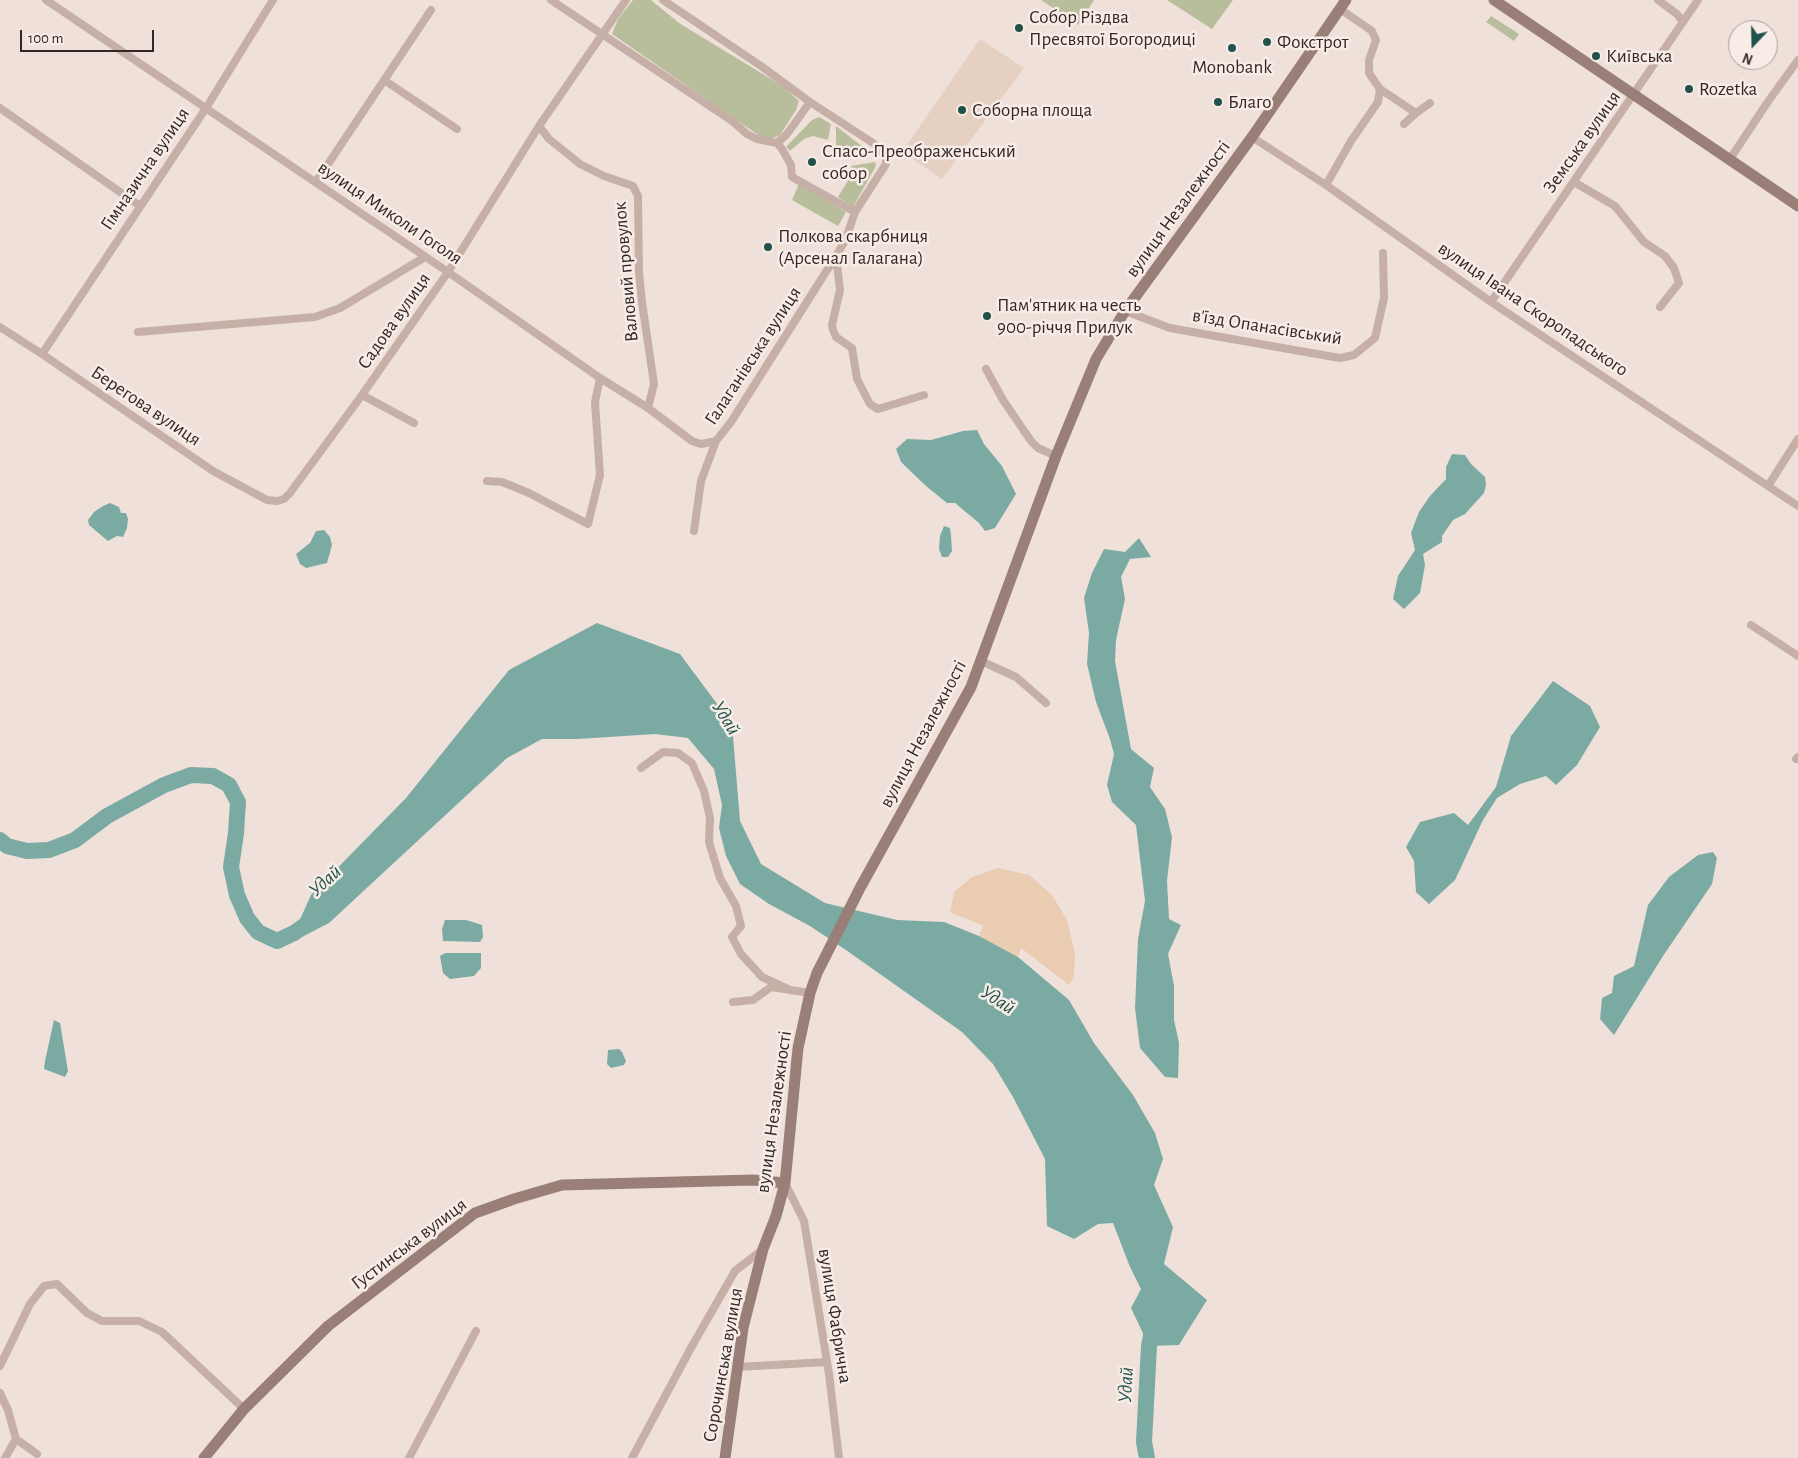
<!DOCTYPE html>
<meta charset="utf-8">
<style>
body{margin:0}
#map{position:relative;width:1798px;height:1458px;overflow:hidden;background:#efe1da;font-family:"Alegreya Sans",sans-serif}
canvas{display:block}
.north{position:absolute;left:1728px;top:20px;width:50px;height:50px;box-sizing:border-box;background:#f7ece6;border:1px solid #a99e9a;border-radius:50%;rotate:201deg;font-size:14px;font-weight:700;line-height:20px;text-align:center;color:#332827}
.north::after{content:'';display:block;margin:auto;width:18px;height:22px;background:#20514b;clip-path:polygon(50% 0,100% 100%,50% 72%,0 100%)}
.scale{position:absolute;left:20px;top:30px;width:134px;height:22px;box-sizing:border-box;border:2px solid #332827;border-top:0;padding-left:6px;font-size:15px;line-height:18px;white-space:nowrap;color:#332827;-webkit-text-stroke:4px #f7ece6;paint-order:stroke}
</style>
<div id="map">
<canvas width="1798" height="1458"></canvas>
<div class="north">N</div>
<div class="scale">100 m</div>
</div>
<script>
const c = document.querySelector('canvas').getContext('2d');
c.lineJoin = 'round';
function fill(path, color) {
  c.fillStyle = color;
  c.fill(path, 'evenodd');
}
function poly(rows) {
  const path = new Path2D();
  for (const r of rows) {
    path.moveTo(r[0], r[1]);
    for (let i = 2; i < r.length; i += 2) path.lineTo(r[i], r[i + 1]);
  }
  return path;
}
function stroke(path, color, width, dash) {
  c.strokeStyle = color;
  c.lineWidth = width;
  c.lineCap = dash ? 'butt' : 'round';
  c.setLineDash(dash || []);
  c.stroke(path);
}
function drawText(font, color, halo, rows, align = 'center') {
  c.font = font + ' "Alegreya Sans",sans-serif';
  c.lineWidth = 5;
  c.setLineDash([]);
  c.textBaseline = 'middle';
  c.strokeStyle = halo;
  c.fillStyle = color;
  for (const [text, x, y, turn = 0] of rows) {
    c.save();
    c.translate(x, y);
    c.rotate((+turn || 0) * Math.PI / 180);
    c.textAlign = isNaN(turn) ? turn : align;
    if (halo) c.strokeText(text, 0, 0);
    c.fillText(text, 0, 0);
    c.restore();
  }
}
fill(poly([
 [633,0,651,0,679,23,784,87,799,101,796,110,780,135,771,139,761,137,612,34,618,19],
 [1041,0,1094,0,1078,25],
 [1167,0,1233,0,1212,29],
 [1491,16,1519,34,1514,41,1486,22],
 [819,117,831,124,828,140,813,136,804,139,790,151,786,147,812,120],
 [836,126,872,154,845,157,836,145],
 [875,162,876,166,853,207,838,197,852,174,851,166],
 [799,184,846,212,838,226,792,200]
]), '#b8bd9b');
fill(poly([
 [998,868,1029,875,1052,895,1067,920,1075,954,1074,977,1069,985,1021,948,1018,957,979,936,983,926,950,912,954,892,972,877]
]), '#e9ccb2');
fill(poly([
 [980,39,1024,68,942,179,902,152]
]), '#e6d0c2');
fill(poly([
 [977,430,984,444,1002,466,1016,494,995,528,985,531,979,523,955,503,947,503,926,486,901,462,896,449,907,439,931,440,963,431],
 [1452,454,1465,455,1471,464,1485,477,1486,485,1484,493,1465,514,1453,520,1442,536,1442,542,1423,554,1425,565,1420,593,1404,609,1393,599,1398,576,1415,550,1411,533,1419,512,1430,496,1446,479,1446,467],
 [110,503,119,507,121,513,126,513,128,519,127,528,123,537,117,536,108,541,89,525,88,520,94,512,103,506],
 [944,526,950,528,951,536,952,551,948,557,942,557,939,549,940,536],
 [324,530,330,537,332,545,327,563,306,568,300,564,296,554,310,543,316,531],
 [1139,538,1151,557,1130,559,1121,577,1125,599,1116,640,1115,661,1131,749,1154,768,1150,787,1165,809,1172,837,1167,881,1169,919,1181,925,1168,954,1174,986,1174,1020,1179,1043,1178,1078,1165,1077,1140,1048,1135,1008,1138,939,1145,901,1136,825,1112,802,1107,785,1114,754,1110,739,1096,702,1087,664,1089,633,1084,598,1092,573,1104,549,1125,552],
 [597,623,680,654,732,724,740,821,761,864,825,903,897,920,944,922,979,936,1018,957,1069,1000,1094,1043,1133,1095,1155,1133,1163,1159,1154,1185,1173,1227,1164,1264,1207,1300,1179,1345,1149,1346,1131,1308,1141,1289,1130,1267,1113,1223,1098,1224,1074,1239,1047,1226,1045,1159,1013,1097,993,1064,962,1032,846,950,810,926,769,904,740,884,726,856,719,828,722,805,714,769,688,738,655,734,578,739,542,739,507,758,329,923,298,939,294,933,311,895,406,798,509,670],
 [1553,681,1590,706,1600,727,1577,765,1556,785,1546,776,1520,784,1497,798,1483,820,1455,880,1429,904,1416,892,1414,861,1406,847,1420,822,1454,813,1468,825,1496,787,1511,736],
 [1713,852,1717,858,1712,884,1663,956,1614,1035,1600,1019,1602,998,1612,993,1614,976,1634,966,1648,905,1669,877,1698,855],
 [445,920,466,920,482,925,483,937,480,942,443,941,442,929],
 [445,953,481,953,481,968,474,976,450,979,443,973,440,956],
 [54,1020,60,1023,68,1071,65,1077,44,1069,45,1061],
 [619,1049,622,1052,626,1061,624,1065,611,1068,607,1064,608,1050]
]), '#7baaa3');
stroke(poly([
 [0,840,7,846,27,851,49,850,75,840,107,816,164,785,191,775,213,776,229,785,238,802,236,833,231,867,237,895,247,918,258,932,277,941,294,933,311,921],
 [1147,1458,1144,1442,1149,1346,1153,1326]
]), '#7baaa3', 16);
stroke(poly([
 [46,0,448,272,600,378,648,408,692,441,701,444,716,441],
 [551,0,732,121,747,134,757,139,777,143,787,134,810,102],
 [663,0,761,66,810,102,873,143,886,156,886,164,855,212,845,241,836,256,731,422,716,441,701,481,694,531],
 [1658,0,1677,14,1683,22],
 [1340,9,1372,31,1376,40,1369,60,1369,73,1380,89,1416,113],
 [384,80,457,129],
 [0,108,140,206],
 [1404,124,1416,113,1430,103],
 [539,126,549,139,580,164,604,176,633,186,638,196,639,272,642,302,654,384,648,408],
 [1252,137,1326,185,1491,302,1798,506],
 [777,143,782,149,791,165,792,177,855,212],
 [1730,159,1767,103,1798,60],
 [316,182,431,10],
 [1574,182,1615,206,1644,242,1665,256,1674,268,1679,283,1660,307],
 [1326,185,1351,141,1378,102,1380,89],
 [836,256,840,290,832,325,833,330,836,337,852,348,857,379,870,404,878,409,924,395],
 [1491,302,1698,0],
 [1125,311,1170,328,1311,353,1340,358,1354,355,1375,338,1384,298,1383,253],
 [0,327,42,354,213,471,267,500,277,501,284,499,290,493,362,395,448,272,539,126,626,0],
 [138,332,315,317,340,308,425,257],
 [42,354,206,108,273,0],
 [986,369,1003,400,1031,441,1038,448,1056,456],
 [362,395,414,423],
 [487,481,502,482,529,493,588,524,600,475,595,402,600,378],
 [1768,486,1798,439],
 [1751,625,1798,656],
 [981,661,1016,677,1046,703],
 [1796,759,1798,757],
 [641,768,663,752,678,753,692,763,704,791,710,818,709,842,720,878,736,906,741,926,732,937,741,954,762,977,790,990],
 [733,1002,753,1000,771,987,810,993],
 [785,1183,804,1221,829,1374,839,1458],
 [0,1366,30,1304,44,1286,57,1284,87,1313,102,1321,139,1321,162,1332,244,1409],
 [737,1367,827,1362],
 [0,1393,8,1410,16,1439,37,1454],
 [5,1458,16,1439],
 [409,1458,476,1331],
 [632,1458,692,1346,735,1271,762,1250]
]), '#c6afa7', 8);
stroke(poly([
 [1494,0,1798,206],
 [204,1458,244,1409,328,1326,475,1213,514,1199,562,1185,753,1180,785,1183],
 [725,1458,743,1328,763,1249,776,1216,785,1183,798,1048,810,993,817,973,860,888,971,687,1056,456,1096,359,1125,311,1252,137,1346,0]
]), '#997f78', 11);
for (const [x, y, r, color] of [
 [1019,28,5,"#20514b"],
 [1267,42,5,"#20514b"],
 [1232,48,5,"#20514b"],
 [1596,56,5,"#20514b"],
 [1689,89,5,"#20514b"],
 [1218,102,5,"#20514b"],
 [962,110,5,"#20514b"],
 [812,162,5,"#20514b"],
 [768,247,5,"#20514b"],
 [987,316,5,"#20514b"]
]) {
  const dot = new Path2D();
  dot.arc(x, y, r, 0, 2 * Math.PI);
  c.fillStyle = color;
  c.fill(dot);
  stroke(dot, '#f7ece6', 2);
}
drawText('19px', '#332827', '#f7ece6', [
 ["Собор Різдва",1029,17],
 ["Пресвятої Богородиці",1029,39],
 ["Фокстрот",1277,42],
 ["Київська",1606,56],
 ["Monobank",1232,67,"center"],
 ["Rozetka",1699,89],
 ["Благо",1228,102],
 ["Соборна площа",972,110],
 ["Спасо-Преображенський",822,151],
 ["собор",822,173],
 ["Полкова скарбниця",778,236],
 ["(Арсенал Галагана)",778,258],
 ["Пам'ятник на честь",997,305],
 ["900-річчя Прилук",997,327]
], 'left');
drawText('19px', '#332827', '#f7ece6', [
 ["Земська вулиця",1582,142,-55],
 ["Гімназична вулиця",145,169,-56],
 ["вулиця Незалежності",1178,209,-54],
 ["вулиця Миколи Гоголя",390,213,34],
 ["Валовий провулок",626,272,-95],
 ["вулиця Івана Скоропадського",1533,309,34],
 ["Садова вулиця",394,321,-55],
 ["в'їзд Опанасівський",1267,327,9],
 ["Галаганівська вулиця",753,356,-57],
 ["Берегова вулиця",146,406,34],
 ["вулиця Незалежності",923,734,-62],
 ["вулиця Незалежності",774,1112,-82],
 ["Густинська вулиця",409,1244,-37],
 ["вулиця Фабрична",835,1316,81],
 ["Сорочинська вулиця",723,1365,-80]
]);
drawText('italic 20px', '#20514b', '#f7ece6', [
 ["Удай",726,718,58],
 ["Удай",325,881,-42],
 ["Удай",998,1000,32],
 ["Удай",1126,1385,-87]
]);
</script>
